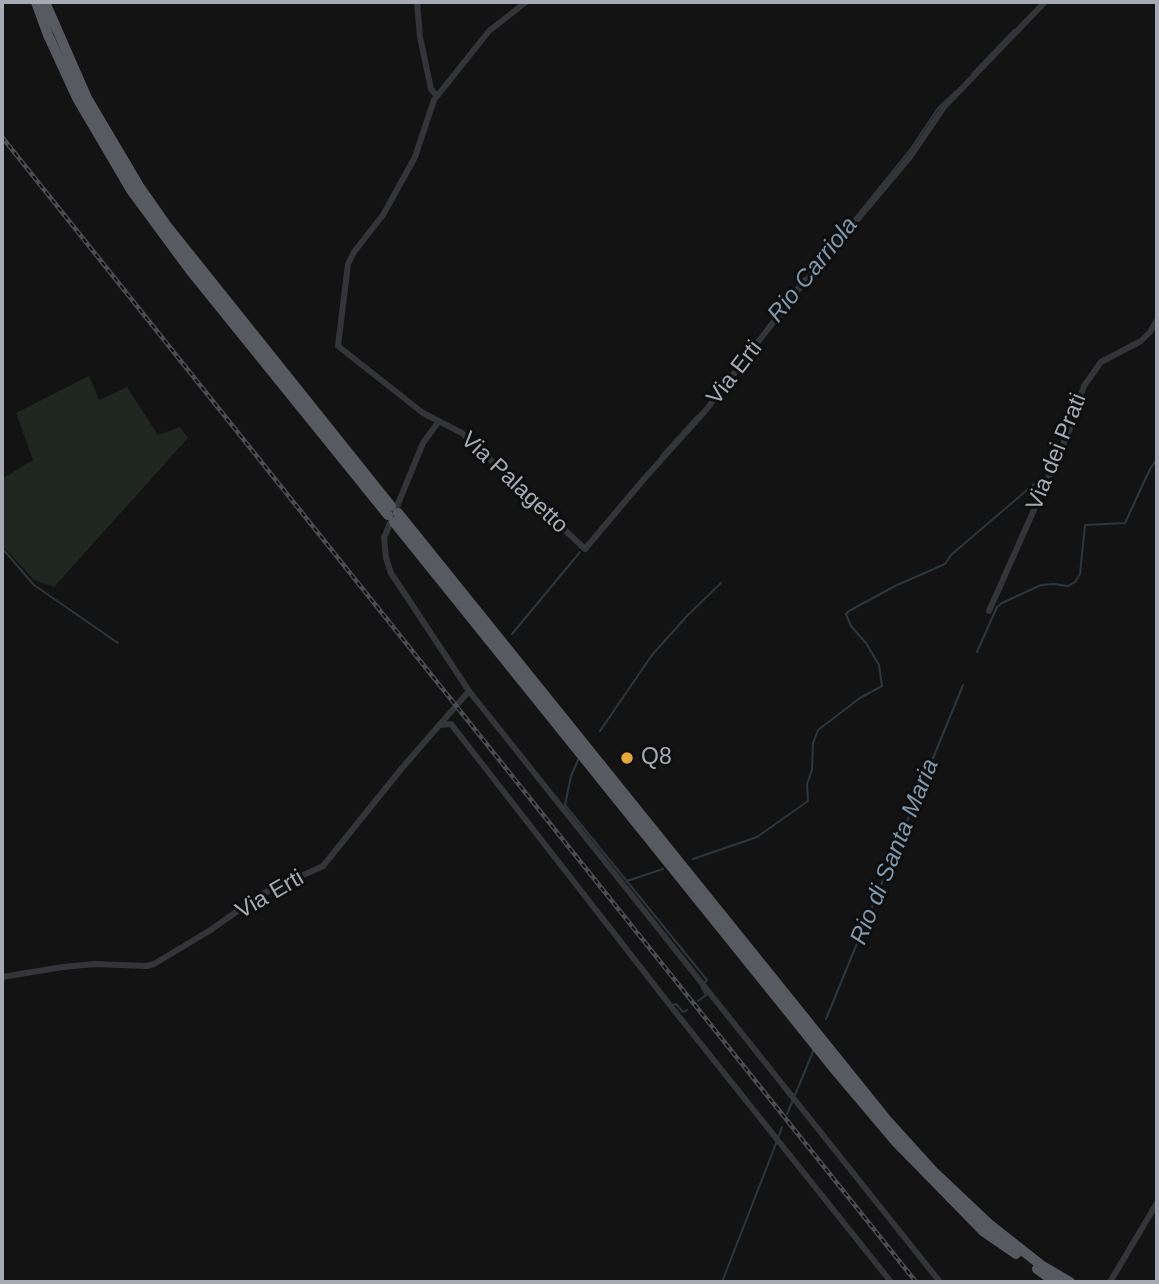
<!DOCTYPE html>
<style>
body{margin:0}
#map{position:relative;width:1159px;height:1284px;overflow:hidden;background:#131314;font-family:Arial,sans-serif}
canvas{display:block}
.frame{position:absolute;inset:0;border:4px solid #a5aab4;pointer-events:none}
</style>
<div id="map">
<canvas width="1159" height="1284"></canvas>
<div class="frame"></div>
</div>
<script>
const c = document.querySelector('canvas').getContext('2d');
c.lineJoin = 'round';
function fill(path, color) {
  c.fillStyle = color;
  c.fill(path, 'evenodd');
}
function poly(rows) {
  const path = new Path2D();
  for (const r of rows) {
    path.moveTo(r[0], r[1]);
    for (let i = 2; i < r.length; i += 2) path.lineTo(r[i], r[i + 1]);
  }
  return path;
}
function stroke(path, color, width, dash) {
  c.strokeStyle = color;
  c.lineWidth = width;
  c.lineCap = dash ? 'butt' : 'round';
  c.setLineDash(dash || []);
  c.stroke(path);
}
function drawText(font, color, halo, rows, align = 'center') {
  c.font = font + ' Arial,sans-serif';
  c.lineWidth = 6;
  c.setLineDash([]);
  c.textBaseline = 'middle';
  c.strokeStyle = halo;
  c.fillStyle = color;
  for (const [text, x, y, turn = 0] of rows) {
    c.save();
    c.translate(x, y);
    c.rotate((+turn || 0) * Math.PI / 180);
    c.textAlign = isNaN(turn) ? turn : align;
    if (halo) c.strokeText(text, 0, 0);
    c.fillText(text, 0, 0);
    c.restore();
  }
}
fill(poly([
 [89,376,99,400,127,387,158,435,180,427,188,438,54,587,34,580,2,545,2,479,33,460,16,413]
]), '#1f2720');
stroke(poly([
 [972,74,1014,30],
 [851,223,910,150,938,108,956,91],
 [790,295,804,278],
 [661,456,697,416],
 [2,548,34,585,118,643],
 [512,634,580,552],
 [977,652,997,607,1002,603,1041,585,1054,584,1068,586,1075,582,1080,574,1085,525,1125,523,1150,469,1157,459],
 [600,731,652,655,687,616,721,583],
 [578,760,571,776,565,805,707,980,705,982],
 [693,859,757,837,808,801,807,784,812,770,813,743,818,730,860,698,882,686,879,665,866,643,851,626,846,614,849,611,895,586,945,564,951,555,1034,484,1041,485],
 [627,881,663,869],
 [698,1001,706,995,701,986],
 [673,1005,676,1004,683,1012,687,1010],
 [826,1019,963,685],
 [795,1095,814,1049],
 [787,1114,793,1100],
 [779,1136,782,1127],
 [722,1282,777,1141]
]), '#2d363c', 2);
stroke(poly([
 [417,2,420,37,431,89,437,96],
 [526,2,489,31,434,100,415,157,383,215,354,252,348,264,338,346,423,413,462,433,585,549,644,479,706,410,794,295,910,157,944,107,1045,2],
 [439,421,423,443,384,538,386,558,391,573,469,691,940,1282],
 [989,611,1069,431,1084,386,1101,362,1141,341,1150,332,1157,320],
 [439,725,451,724,673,1009,891,1282],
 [2,977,63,967,95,964,147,966,154,964,209,931,262,894,323,866,402,768,469,691],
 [1110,1282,1157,1203]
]), '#343539', 6);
stroke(poly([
 [36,2,48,35,77,98,131,190,190,270,388,515],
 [45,2,87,98,139,186,167,226,391,506],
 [398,513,886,1119,935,1173,989,1224,1041,1265,1070,1282],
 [394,522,836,1071,896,1142,984,1232,1016,1254],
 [1037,1269,1055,1282]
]), '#585a61', 10);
const rail = poly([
 [2,137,916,1282]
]);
stroke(rail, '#4b4d52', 4.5);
stroke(rail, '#0e0e0f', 2, [5]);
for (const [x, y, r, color] of [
 [627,758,7,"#e5a73a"]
]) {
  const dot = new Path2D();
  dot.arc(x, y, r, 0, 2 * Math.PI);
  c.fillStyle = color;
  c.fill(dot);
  stroke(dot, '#0e0e0f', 2.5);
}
drawText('23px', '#a5aab4', '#0e0e0f', [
 ["Via Erti",735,373,-52],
 ["Via dei Prati",1057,452,-68],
 ["Via Palagetto",514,483,43],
 ["Via Erti",270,895,-30]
]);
drawText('23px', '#a5aab4', '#0e0e0f', [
 ["Q8",641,758]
], 'left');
drawText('italic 24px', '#7e99ad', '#0e0e0f', [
 ["Rio Carriola",813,270,-51],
 ["Rio di Santa Maria",895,852,-68]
]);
</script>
